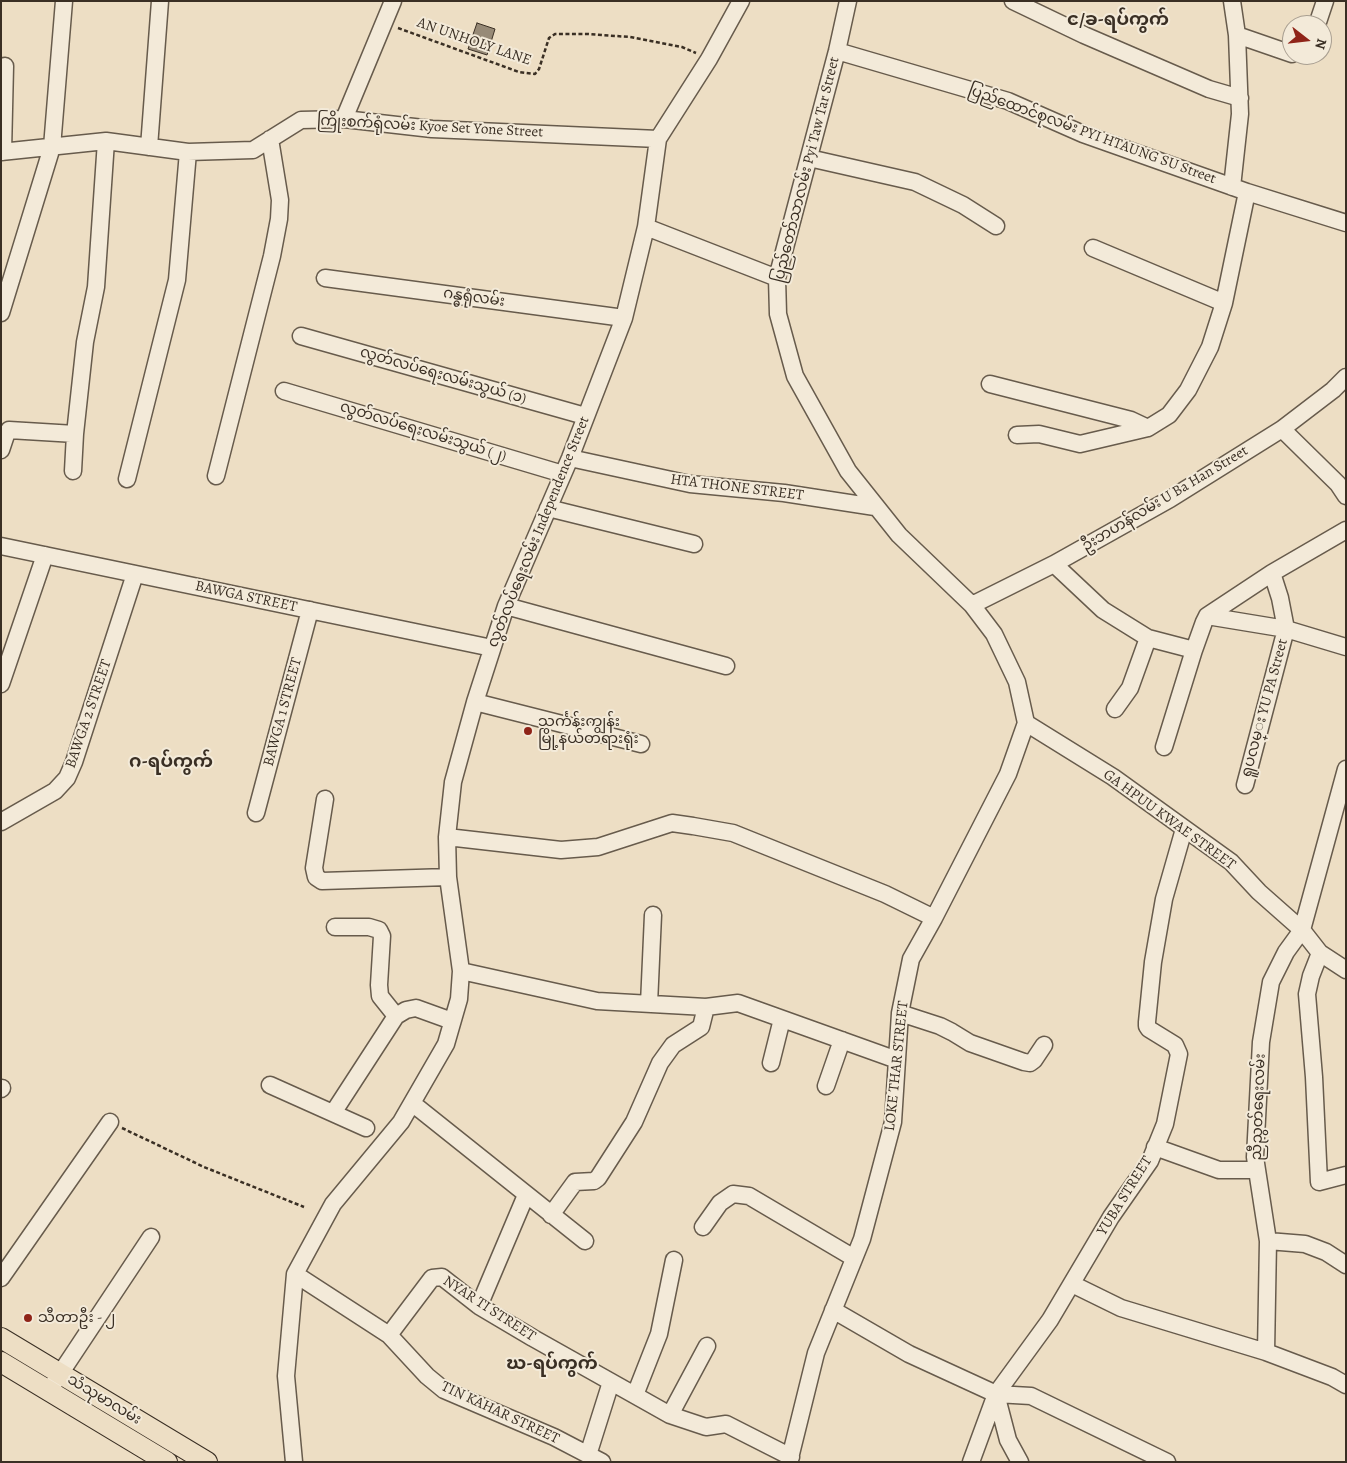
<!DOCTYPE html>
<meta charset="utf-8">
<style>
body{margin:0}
#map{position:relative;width:1347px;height:1463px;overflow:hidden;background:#eddec4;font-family:Alegreya,serif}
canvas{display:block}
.frame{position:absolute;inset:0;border:2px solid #3a2f24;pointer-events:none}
.north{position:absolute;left:1282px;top:15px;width:50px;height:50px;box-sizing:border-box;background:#f3ead9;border:1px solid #a99f91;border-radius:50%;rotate:106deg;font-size:14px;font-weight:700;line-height:20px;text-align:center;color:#3a2f24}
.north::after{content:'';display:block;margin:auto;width:18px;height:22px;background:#8f2418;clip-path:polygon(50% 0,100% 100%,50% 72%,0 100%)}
</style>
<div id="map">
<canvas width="1347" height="1463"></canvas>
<div class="frame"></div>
<div class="north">N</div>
</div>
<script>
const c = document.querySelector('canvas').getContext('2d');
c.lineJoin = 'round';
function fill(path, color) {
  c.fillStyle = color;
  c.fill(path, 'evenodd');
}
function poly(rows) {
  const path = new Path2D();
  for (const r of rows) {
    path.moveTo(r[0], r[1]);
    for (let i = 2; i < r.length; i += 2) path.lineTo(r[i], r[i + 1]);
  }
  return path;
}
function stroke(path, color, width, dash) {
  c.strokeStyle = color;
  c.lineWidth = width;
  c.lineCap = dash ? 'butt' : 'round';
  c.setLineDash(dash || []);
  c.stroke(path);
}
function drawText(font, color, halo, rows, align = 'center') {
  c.font = font + ' Alegreya,"Noto Sans Myanmar",serif';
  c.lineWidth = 4;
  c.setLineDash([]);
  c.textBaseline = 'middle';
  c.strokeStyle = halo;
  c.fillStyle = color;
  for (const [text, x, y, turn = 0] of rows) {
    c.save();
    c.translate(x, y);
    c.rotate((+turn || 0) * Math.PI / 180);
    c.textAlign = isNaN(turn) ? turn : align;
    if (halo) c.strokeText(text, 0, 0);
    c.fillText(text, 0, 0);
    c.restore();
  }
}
const building = poly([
 [477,23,495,29,487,55,468,49,477,23]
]);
fill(building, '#978a77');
stroke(building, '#3a2f24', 1);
const minor = poly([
 [1013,1,1084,35,1209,89,1240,98],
 [1232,1,1237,35,1240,114,1232,187],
 [1317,25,1325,1],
 [1237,35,1292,54],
 [837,51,1008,101,1083,134,1247,192,1346,223],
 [344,119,393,1],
 [149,147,160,1],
 [1,152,106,141,188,152,253,150,301,120,344,119,432,129,658,139],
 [3,152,5,66],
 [809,158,915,182,963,205,996,226],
 [646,227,777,278],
 [1093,248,1224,303],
 [325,278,624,318],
 [1,313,52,147,64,1],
 [301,336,585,416],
 [990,384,1131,420,1148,428],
 [284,391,563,474],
 [1282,429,1338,484,1346,496],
 [1017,435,1039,434,1080,444,1148,428,1169,415,1188,390,1210,347,1224,303,1247,192],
 [1,450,6,435,9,430,75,434],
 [570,458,690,484,784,493,875,507],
 [73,471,75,434,85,342,96,287,106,141],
 [216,476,272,256,279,219,280,200,270,139],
 [127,479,177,280,188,152],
 [548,508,694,544],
 [1,546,492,648],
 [1054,564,1103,610,1148,638,1194,650],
 [972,605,1054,564,1170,499,1282,429,1333,390,1346,377],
 [506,606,726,666],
 [1207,616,1286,629,1346,647],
 [1,684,45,555],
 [475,702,641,744],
 [1115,709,1130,688,1148,638],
 [1026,723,1113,777,1231,862,1259,892,1302,930,1320,953,1346,970],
 [1164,747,1194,650,1204,622,1207,616,1272,573,1346,530],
 [1245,785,1286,629,1280,598,1272,573],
 [325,799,314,868,316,877,322,881,448,877],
 [256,813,310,610],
 [1,822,55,791,67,778,74,762,135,574],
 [447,837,561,850,598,847,672,823,693,826,733,833,885,894,934,918],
 [335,927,369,927,379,930,382,936,379,985,380,996,396,1016],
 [1320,953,1311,976,1307,994,1314,1077,1319,1182,1346,1175],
 [461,971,597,1001,706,1007,738,1003,897,1060],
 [649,1004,653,915],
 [900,1013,940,1026,952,1032,970,1043,1024,1062,1030,1063,1034,1060,1044,1045],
 [771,1063,782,1019],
 [270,1085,366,1128],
 [826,1086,842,1040],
 [1,1089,2,1088],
 [412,1103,585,1241],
 [333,1113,396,1016,406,1010,416,1008,452,1021],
 [1155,1147,1219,1170,1257,1170],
 [551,1215,575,1182,594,1181,598,1178,634,1122,660,1063,673,1045,701,1027,706,1007],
 [703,1227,720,1203,733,1194,749,1196,854,1258],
 [1268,1241,1305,1244,1326,1252,1346,1265],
 [295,1274,389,1335,432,1278,442,1277,479,1306,533,1338,670,1415,706,1427,726,1424,791,1457],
 [1,1278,110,1122],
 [1072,1284,1121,1308,1266,1352,1332,1377,1346,1385],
 [479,1306,526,1195],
 [833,1310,909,1354,996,1394,1031,1396,1167,1462],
 [389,1335,427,1376,444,1390,554,1437,602,1462],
 [1266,1352,1268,1241,1255,1157,1261,1042,1271,982,1286,952,1302,930,1346,769],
 [54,1383,151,1237],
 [996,1394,1008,1440,1020,1462],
 [635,1395,659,1334,674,1260],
 [670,1415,707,1346],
 [588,1455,611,1382],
 [294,1462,286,1376,295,1274,333,1204,401,1122,446,1044,459,999,461,971,448,877,447,837,453,782,475,702,506,606,570,458,624,318,646,227,658,139,709,59,741,1],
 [789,1462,816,1353,862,1239,893,1122,900,1013,911,959,934,918,1008,774,1026,723,1017,682,994,634,972,605,899,535,848,471,795,376,778,314,777,278,837,51,848,1],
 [971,1462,996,1394,1050,1320,1111,1217,1150,1161,1165,1124,1179,1054,1175,1045,1149,1029,1147,1026,1147,1022,1153,962,1164,899,1184,829]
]);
const major = poly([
 [1,1338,207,1462],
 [1,1362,167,1462]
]);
stroke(minor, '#675b4c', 19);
stroke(major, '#3a2f24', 22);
stroke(poly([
 [398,28,519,72,535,74,539,69,549,38,555,34,588,34,630,37,682,47,696,53],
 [122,1128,204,1167,304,1207]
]), '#3a2f24', 2.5, [4, 2.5]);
stroke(minor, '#f3ead9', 16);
stroke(major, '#eddec4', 20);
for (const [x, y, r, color] of [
 [528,731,5,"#8f2418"],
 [28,1318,5,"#8f2418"]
]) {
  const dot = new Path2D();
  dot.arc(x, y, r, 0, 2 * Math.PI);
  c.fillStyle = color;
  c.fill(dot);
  stroke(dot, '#f3ead9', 2);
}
drawText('15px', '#3a2f24', '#f3ead9', [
 ["AN UNHOLY LANE",474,42,19],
 ["ကြိုးစက်ရုံလမ်း Kyoe Set Yone Street",430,127,3],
 ["ပြည်ထောင်စုလမ်း PYI HTAUNG SU Street",1092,135,20],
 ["ပြည်တော်သာလမ်း Pyi Taw Tar Street",807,170,-76],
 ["ဂန္ဓရုံလမ်း",474,298,8],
 ["လွတ်လပ်ရေးလမ်းသွယ် (၁)",443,376,16],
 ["လွတ်လပ်ရေးလမ်းသွယ် (၂)",423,432,17],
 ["HTA THONE STREET",737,488,7],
 ["ဦးဘဟန်လမ်း U Ba Han Street",1165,499,-31],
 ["လွတ်လပ်ရေးလမ်း Independence Street",539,532,-68],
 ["BAWGA STREET",246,597,12],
 ["ရူပလမ္း YU PA Street",1265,708,-75],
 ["BAWGA 1 STREET",283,712,-75],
 ["BAWGA 2 STREET",89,714,-71],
 ["GA HPUU KWAE STREET",1169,820,36],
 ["LOKE THAR STREET",897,1066,-84],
 ["ညီညွတ်ရေးလမ်း",1259,1107,-88],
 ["YUBA STREET",1125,1196,-58],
 ["NYAR TI STREET",489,1309,33],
 ["သံသုမာလမ်း",104,1400,31],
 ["TIN KAHAR STREET",500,1413,25]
]);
drawText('15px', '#3a2f24', '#f3ead9', [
 ["သင်္ကန်းကျွန်း",538,722],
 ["မြို့နယ်တရားရုံး",538,739],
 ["သီတာဦး - ၂",38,1318]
], 'left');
drawText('bold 18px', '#3a2f24', '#f3ead9', [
 ["င/ခ-ရပ်ကွက်",1118,21],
 ["ဂ-ရပ်ကွက်",171,763],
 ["ဃ-ရပ်ကွက်",552,1365]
]);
</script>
